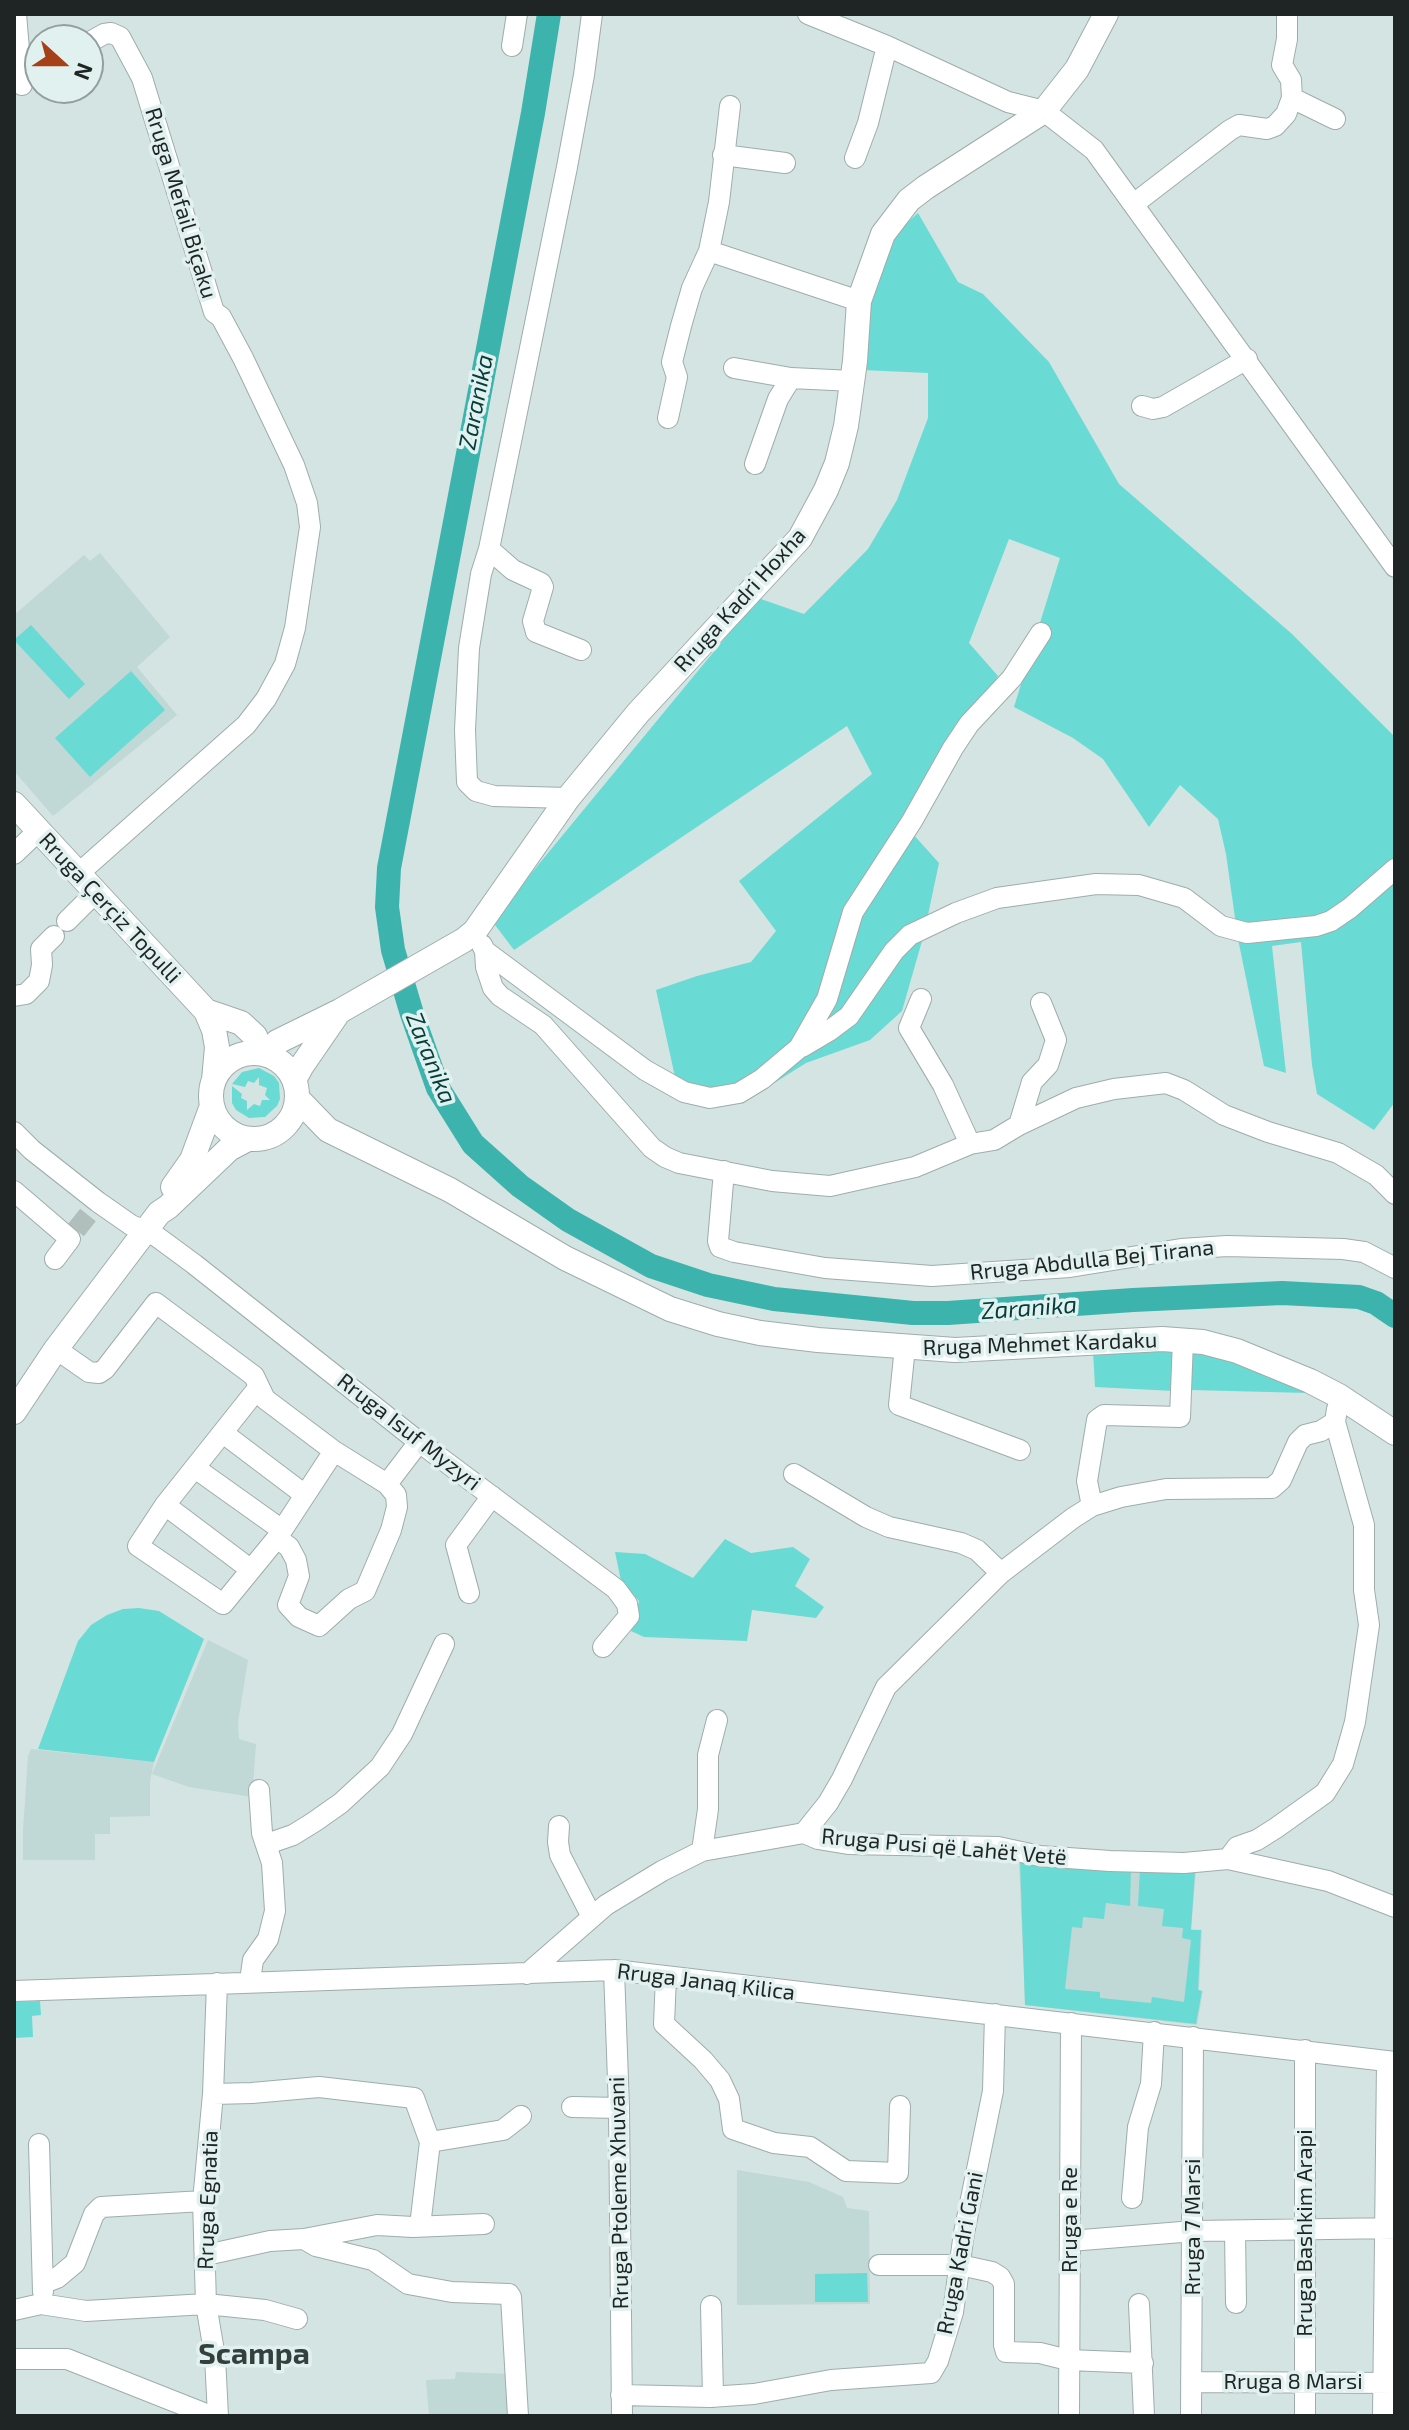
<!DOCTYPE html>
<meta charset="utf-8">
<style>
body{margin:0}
#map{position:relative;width:1409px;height:2430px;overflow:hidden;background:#d4e4e2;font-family:"Exo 2",sans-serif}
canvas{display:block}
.frame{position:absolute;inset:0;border:16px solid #1f2524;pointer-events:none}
.north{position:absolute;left:24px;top:24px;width:80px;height:80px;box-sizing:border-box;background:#e1f1ef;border:2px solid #939f9e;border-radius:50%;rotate:111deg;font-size:22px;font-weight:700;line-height:32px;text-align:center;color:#1f2524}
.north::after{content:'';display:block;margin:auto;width:28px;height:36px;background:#a64018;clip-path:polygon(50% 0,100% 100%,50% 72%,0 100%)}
</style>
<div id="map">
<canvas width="1409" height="2430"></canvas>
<div class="frame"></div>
<div class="north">N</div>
</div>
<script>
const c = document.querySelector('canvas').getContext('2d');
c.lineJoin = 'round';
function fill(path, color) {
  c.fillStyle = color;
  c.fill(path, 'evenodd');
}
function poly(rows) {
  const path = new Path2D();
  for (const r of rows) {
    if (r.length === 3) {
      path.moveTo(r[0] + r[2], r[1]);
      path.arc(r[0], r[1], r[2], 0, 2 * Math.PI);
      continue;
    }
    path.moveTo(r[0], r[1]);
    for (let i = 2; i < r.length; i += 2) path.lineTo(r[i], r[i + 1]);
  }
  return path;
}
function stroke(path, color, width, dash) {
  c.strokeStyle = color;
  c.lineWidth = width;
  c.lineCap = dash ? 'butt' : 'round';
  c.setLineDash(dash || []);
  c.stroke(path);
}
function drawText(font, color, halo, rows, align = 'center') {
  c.font = font + ' "Exo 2",sans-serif';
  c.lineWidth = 7;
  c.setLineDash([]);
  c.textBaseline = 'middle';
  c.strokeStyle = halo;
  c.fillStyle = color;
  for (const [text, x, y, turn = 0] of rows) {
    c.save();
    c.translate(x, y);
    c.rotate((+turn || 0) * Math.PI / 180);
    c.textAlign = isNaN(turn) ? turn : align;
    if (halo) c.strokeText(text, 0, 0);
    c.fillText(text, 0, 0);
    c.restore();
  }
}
fill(poly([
 [100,553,170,637,137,667,177,715,53,816,14,771,14,615,84,555,90,561],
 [208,1640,248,1660,238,1722,239,1739,256,1744,252,1797,189,1787,152,1774],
 [31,1749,154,1762,150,1781,150,1816,110,1817,110,1834,95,1834,95,1860,23,1860,23,1830,28,1756],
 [1019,1861,1196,1871,1191,1929,1202,1930,1199,1990,1203,1991,1197,2025,1025,2005],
 [737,2170,809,2182,843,2197,847,2208,869,2211,870,2304,737,2305],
 [456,2372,509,2374,513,2416,429,2416,426,2380,455,2379]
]), '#c0d8d6');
fill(poly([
 [918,213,958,282,983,294,1049,362,1119,484,1292,634,1395,737,1395,1102,1374,1130,1317,1094,1312,1065,1301,942,1272,946,1286,1073,1264,1066,1238,939,1226,854,1218,819,1180,785,1149,827,1103,759,1073,738,1014,707,1060,558,1009,539,969,643,998,676,912,833,939,863,924,934,902,1011,870,1040,806,1063,763,1090,727,1106,677,1086,656,990,697,976,751,962,776,931,739,881,872,774,847,726,514,950,492,921,758,598,804,614,868,549,897,500,928,418,928,373,862,370,872,291,896,233],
 [31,625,85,684,69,699,14,640],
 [131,671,165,710,90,777,55,738],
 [259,1068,274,1076,279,1083,280,1099,277,1106,265,1117,249,1118,236,1110,232,1103,232,1086,242,1094,241,1098,247,1101,247,1110,254,1104,260,1106,262,1100,270,1100,265,1095,267,1088,259,1085,259,1077,254,1083,248,1081,245,1087,232,1084,242,1072],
 [1174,1350,1174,1391,1095,1387,1093,1351],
 [1191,1353,1215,1355,1308,1393,1190,1390],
 [725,1539,751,1553,793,1547,810,1559,795,1586,824,1607,816,1618,752,1610,747,1641,644,1637,631,1631,639,1601,621,1581,615,1552,645,1554,693,1578],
 [139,1608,159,1611,204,1639,154,1762,38,1749,78,1641,91,1625,107,1615,123,1609],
 [1020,1862,1131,1868,1130,1906,1106,1903,1104,1919,1083,1917,1082,1928,1072,1927,1065,1989,1100,1992,1100,1998,1151,2003,1152,1997,1184,2002,1191,1940,1182,1938,1183,1928,1162,1926,1164,1909,1138,1906,1140,1869,1195,1872,1191,1930,1201,1930,1198,1990,1202,1991,1196,2024,1025,2005],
 [40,2001,41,2015,32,2016,33,2037,14,2038,14,2002],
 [867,2273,868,2302,815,2302,815,2274]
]), '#6adbd4');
stroke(poly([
 [549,14,533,113,389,868,387,907,393,950,412,1014,438,1088,473,1144,520,1186,568,1220,651,1266,708,1285,774,1299,913,1313,948,1313,1133,1300,1282,1293,1359,1297,1376,1303,1395,1316]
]), '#3cb3ac', 24);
stroke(poly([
 [76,1230,88,1215]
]), '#b0bebc', 20, [20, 10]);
const minor = poly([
 [16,14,22,85],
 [808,14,887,46,1008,102,1044,111,1094,150,1395,567],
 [512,46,517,14],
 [1292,98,1335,119],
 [723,155,785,163],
 [855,158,868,123,887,46],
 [1135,203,1230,130,1239,125,1267,129,1275,126,1286,114,1292,98,1291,80,1282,65,1287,39,1287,14],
 [709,251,859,301],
 [734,368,791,378,853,381],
 [1142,406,1153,409,1163,407,1247,359],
 [668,418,677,377,672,362,681,326,692,288,709,251,719,202,730,106],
 [755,464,778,399,791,378],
 [489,549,513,570,541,583,543,587,533,621,536,632,581,650],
 [568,798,494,796,476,791,467,782,465,730,469,648,481,574,489,549,567,167,584,75,592,14],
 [14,854,38,831],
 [78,874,246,725,266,699,285,664,295,628,310,527,307,503,294,465,243,358,221,317,214,312,142,78,120,37,111,33,104,34,88,43],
 [67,921,95,893],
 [482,945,485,951,645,1070,684,1092,710,1098,739,1093,762,1079,799,1048,827,999,853,912,912,821,953,748,969,724,1012,678,1041,633],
 [485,951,486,967,493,988,500,996,543,1025,652,1148,665,1157,679,1163,772,1181,830,1186,915,1167,970,1144,994,1140,1019,1125,1076,1098,1114,1089,1166,1083,1184,1090,1224,1115,1268,1132,1338,1153,1376,1175,1395,1194],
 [14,996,26,994,39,981,42,965,41,949,54,936],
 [921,999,909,1028,943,1085,970,1144],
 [802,1047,829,1031,849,1016,894,951,910,935,956,913,997,898,1096,884,1139,885,1184,898,1221,926,1247,933,1316,926,1331,921,1350,908,1395,869],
 [1019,1125,1032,1082,1048,1065,1056,1040,1041,1003],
 [14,1132,32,1150,98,1202,131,1225,156,1236,194,1264,419,1442,616,1589,627,1604,629,1616,603,1647],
 [724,1171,718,1241,720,1247,734,1252,825,1268,932,1276,1070,1267,1181,1249,1227,1246,1343,1249,1364,1252,1395,1268],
 [14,1191,70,1239,55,1259],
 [905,1347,899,1405,1020,1450],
 [56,1349,89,1372,99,1373,105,1369,156,1303,254,1376,265,1399,334,1451,387,1484,419,1442],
 [258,1388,165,1505,138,1546,223,1604,277,1538,334,1451],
 [223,1433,305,1495],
 [195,1468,282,1530],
 [794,1474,866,1517,889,1527,961,1543,977,1550,1001,1573],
 [165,1505,250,1569],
 [1092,1506,1087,1481,1097,1420,1104,1415,1180,1417,1183,1340],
 [277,1538,289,1547,296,1560,299,1576,288,1605,299,1617,319,1626,349,1599,365,1591,391,1530,397,1507,396,1495,387,1484],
 [469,1593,456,1545,492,1496],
 [559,1826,558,1842,560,1855,592,1917],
 [804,1833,828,1803,842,1779,886,1687,1001,1573,1073,1518,1092,1506,1121,1497,1166,1489,1272,1488,1281,1480,1298,1442,1305,1435,1321,1431,1335,1422],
 [267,1844,293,1835,314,1822,341,1803,380,1767,402,1734,444,1644],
 [702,1851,708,1809,708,1755,717,1720],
 [1228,1859,1237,1847,1257,1840,1276,1828,1325,1793,1343,1764,1355,1722,1369,1625,1364,1590,1364,1525,1335,1422,1337,1409],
 [614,1970,619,2108,622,2416],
 [527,1974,606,1905,662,1871,702,1851,804,1833,818,1839,848,1844,998,1847,1040,1856,1110,1861,1184,1863,1228,1859,1328,1881,1395,1907],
 [666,1976,664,2024,703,2060,720,2080,729,2099,733,2129,774,2143,810,2147,846,2171,898,2173,900,2106],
 [250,1981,253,1960,268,1939,275,1911,272,1863,262,1833,259,1790],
 [217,1983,213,2094,203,2201,206,2304,215,2357,218,2416],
 [14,1991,614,1970,1395,2062],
 [213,2094,252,2093,319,2087,414,2098,430,2142,503,2130,521,2116],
 [572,2107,619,2108],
 [39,2144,43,2292],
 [1132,2198,1138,2127,1151,2084,1154,2032],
 [420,2226,430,2142],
 [1235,2231,1236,2303],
 [304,2239,316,2246,373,2260,408,2284,452,2292,509,2294,511,2297,518,2416],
 [1070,2241,1194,2231,1395,2228],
 [206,2255,270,2241,304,2239,377,2225,413,2227,484,2224],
 [879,2265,960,2265,992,2272,1000,2277,1004,2284,1004,2345,1006,2352,1040,2353,1068,2360,1143,2363],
 [44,2283,57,2278,75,2263,94,2214,101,2207,203,2201],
 [1139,2304,1144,2416],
 [711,2306,713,2397],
 [14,2310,41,2304,86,2311,206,2304,265,2310,297,2319],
 [14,2359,67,2359,211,2416],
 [1191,2382,1395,2383],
 [621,2395,710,2397,754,2394,831,2380,931,2373,938,2361,953,2312,964,2233,993,2091,995,2014],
 [1069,2416,1071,2023],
 [1191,2416,1193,2037],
 [1305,2416,1305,2050],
 [1383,2416,1387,2061]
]);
const major = poly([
 [14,804,206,1011,214,1030,217,1047,214,1080],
 [206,1011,241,1023,255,1036,261,1053],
 [254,1096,43],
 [263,1054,277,1042,340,1011,464,940,475,931,568,798,638,713,800,538,826,490,837,463,846,426,855,361,859,301,883,234,909,200,926,187,1044,111,1077,69,1106,14],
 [294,1080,301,1067,336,1016],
 [297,1098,328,1130,450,1190,565,1258,670,1309,718,1324,760,1333,818,1340,955,1350,1162,1339,1203,1342,1237,1351,1310,1381,1339,1396,1395,1433],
 [173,1187,192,1160,212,1106],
 [14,1412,56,1349,159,1213,168,1207,229,1149,248,1139]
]);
stroke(minor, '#9eadab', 22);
stroke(major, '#9eadab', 26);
stroke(minor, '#fff', 20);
stroke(major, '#fff', 24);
drawText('22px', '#1f2524', '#e1f1ef', [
 ["Rruga Mefail Biçaku",181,203,73],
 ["Rruga Kadri Hoxha",740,600,-48],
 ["Rruga Çerçiz Topulli",110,908,47],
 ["Rruga Abdulla Bej Tirana",1092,1260,-6],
 ["Rruga Mehmet Kardaku",1040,1344,-2],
 ["Rruga Isuf Myzyri",409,1432,38],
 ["Rruga Pusi që Lahët Vetë",944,1847,5],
 ["Rruga Janaq Kilica",706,1982,7],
 ["Rruga Ptoleme Xhuvani",619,2193,-91],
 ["Rruga Egnatia",208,2200,-88],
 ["Rruga e Re",1070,2220,-90],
 ["Rruga 7 Marsi",1193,2227,-90],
 ["Rruga Bashkim Arapi",1305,2233,-90],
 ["Rruga Kadri Gani",960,2253,-79],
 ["Rruga 8 Marsi",1293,2382]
]);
drawText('italic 24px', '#053d3a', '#e1f1ef', [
 ["Zaranika",476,402,-79],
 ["Zaranika",431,1058,68],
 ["Zaranika",1029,1308,-4]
]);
drawText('bold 30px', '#33403e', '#e1f1ef', [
 ["Scampa",254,2354]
]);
</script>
